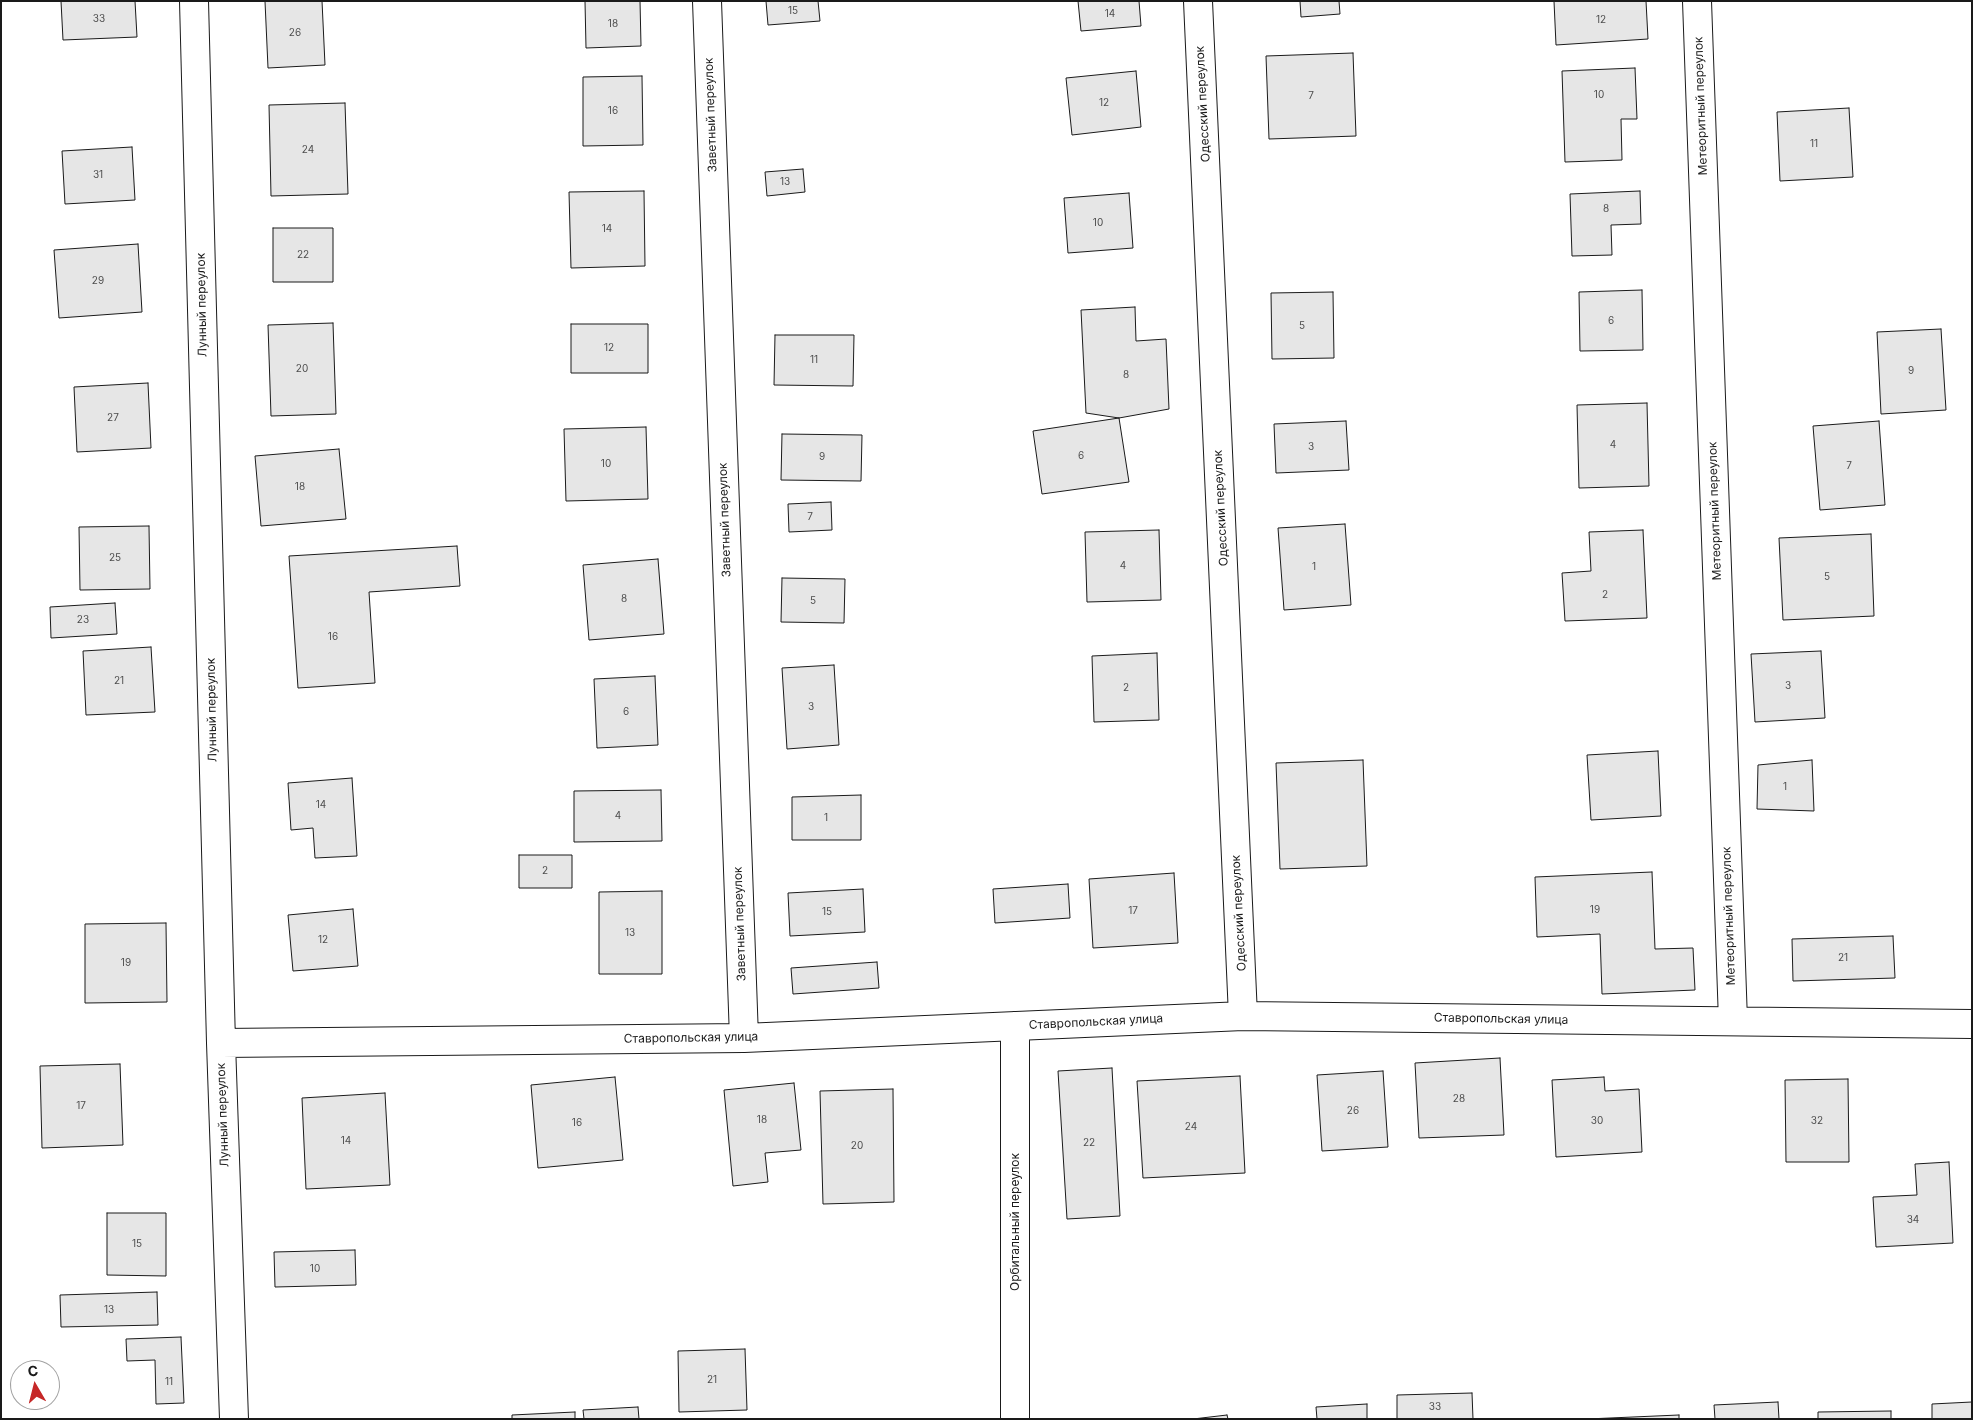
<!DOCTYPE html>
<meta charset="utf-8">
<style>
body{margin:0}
#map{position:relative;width:1973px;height:1420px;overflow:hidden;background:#fff;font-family:Inter,sans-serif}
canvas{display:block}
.frame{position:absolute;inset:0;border:2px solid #1a1a1a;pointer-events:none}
.north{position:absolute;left:10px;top:1360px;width:50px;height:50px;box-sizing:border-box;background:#fff;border:1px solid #a3a3a3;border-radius:50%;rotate:352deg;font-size:14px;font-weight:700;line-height:20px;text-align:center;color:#1a1a1a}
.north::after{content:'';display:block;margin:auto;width:18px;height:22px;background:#c62828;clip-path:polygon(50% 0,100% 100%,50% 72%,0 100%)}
</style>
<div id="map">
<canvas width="1973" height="1420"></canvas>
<div class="frame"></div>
<div class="north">С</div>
</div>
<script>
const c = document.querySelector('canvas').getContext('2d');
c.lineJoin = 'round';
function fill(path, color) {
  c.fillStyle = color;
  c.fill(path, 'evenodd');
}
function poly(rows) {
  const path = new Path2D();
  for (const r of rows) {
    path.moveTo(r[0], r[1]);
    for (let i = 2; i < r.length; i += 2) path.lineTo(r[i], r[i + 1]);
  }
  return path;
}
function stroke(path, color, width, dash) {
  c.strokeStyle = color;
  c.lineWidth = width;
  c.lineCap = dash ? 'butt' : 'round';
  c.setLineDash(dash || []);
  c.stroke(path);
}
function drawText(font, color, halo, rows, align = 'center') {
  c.font = font + ' Inter,sans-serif';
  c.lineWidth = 4;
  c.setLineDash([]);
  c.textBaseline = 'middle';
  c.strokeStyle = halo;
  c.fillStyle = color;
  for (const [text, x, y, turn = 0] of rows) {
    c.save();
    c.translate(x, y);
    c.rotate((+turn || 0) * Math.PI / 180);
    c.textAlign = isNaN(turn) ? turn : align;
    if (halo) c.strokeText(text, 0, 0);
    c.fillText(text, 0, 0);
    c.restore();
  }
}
const building = poly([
 [61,1,135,1,137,37,63,40,61,1],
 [265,1,322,1,325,65,268,68,265,1],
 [585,1,640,1,641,46,586,48,585,1],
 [766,1,818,1,820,21,768,25,766,1],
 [1078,1,1139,1,1141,26,1081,31,1078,1],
 [1300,1,1339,1,1340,14,1301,17,1300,1],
 [1554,1,1646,1,1648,39,1556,45,1554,1],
 [1353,53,1356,136,1269,139,1266,56,1353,53],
 [1635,68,1637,119,1621,119,1622,160,1565,162,1562,71,1635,68],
 [1136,71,1141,127,1072,135,1066,78,1136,71],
 [642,76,643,145,583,146,583,77,642,76],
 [345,103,348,194,271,196,269,105,345,103],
 [1849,108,1853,177,1780,181,1777,112,1849,108],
 [132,147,135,200,65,204,62,151,132,147],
 [803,169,805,192,767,196,765,172,803,169],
 [644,191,645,266,571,268,569,192,644,191],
 [1640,191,1641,224,1611,225,1612,255,1572,256,1570,194,1640,191],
 [1129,193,1133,248,1068,253,1064,198,1129,193],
 [273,228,333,228,333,282,273,282,273,228],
 [138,244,142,312,59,318,54,250,138,244],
 [1642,290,1643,350,1580,351,1579,292,1642,290],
 [1333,292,1334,358,1272,359,1271,293,1333,292],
 [1135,307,1136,341,1166,339,1169,409,1119,418,1086,413,1081,310,1135,307],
 [333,323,336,414,271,416,268,325,333,323],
 [571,324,648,324,648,373,571,373,571,324],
 [1941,329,1946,410,1881,414,1877,332,1941,329],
 [775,335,854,335,853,386,774,385,775,335],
 [148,383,151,448,77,452,74,387,148,383],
 [1647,403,1649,486,1579,488,1577,405,1647,403],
 [1119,418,1129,482,1042,494,1033,431,1119,418],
 [1346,421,1349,470,1276,473,1274,424,1346,421],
 [1879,421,1885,505,1820,510,1813,426,1879,421],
 [646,427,648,499,566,501,564,429,646,427],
 [782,434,862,435,861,481,781,480,782,434],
 [339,449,346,519,261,526,255,456,339,449],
 [831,502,832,530,789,532,788,504,831,502],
 [1345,524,1351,605,1284,610,1278,528,1345,524],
 [149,526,150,589,80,590,79,527,149,526],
 [1159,530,1161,600,1087,602,1085,532,1159,530],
 [1643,530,1647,618,1565,621,1562,573,1591,571,1589,532,1643,530],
 [1871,534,1874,616,1783,620,1779,538,1871,534],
 [457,546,460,586,369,592,375,683,298,688,289,556,457,546],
 [658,559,664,634,589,640,583,565,658,559],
 [782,578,845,579,844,623,781,622,782,578],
 [115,603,117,634,51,638,50,607,115,603],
 [151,647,155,712,86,715,83,651,151,647],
 [1821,651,1825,718,1755,722,1751,654,1821,651],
 [1157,653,1159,720,1094,722,1092,656,1157,653],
 [834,665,839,745,787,749,782,668,834,665],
 [655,676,658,745,597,748,594,679,655,676],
 [1658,751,1661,816,1591,820,1587,755,1658,751],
 [1363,760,1367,866,1280,869,1276,763,1363,760],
 [1812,760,1814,811,1757,809,1758,765,1812,760],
 [352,778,357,856,315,858,313,828,291,830,288,783,352,778],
 [661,790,662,841,574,842,574,791,661,790],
 [861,795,861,840,792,840,792,797,861,795],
 [519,855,572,855,572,888,519,888,519,855],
 [1652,872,1655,949,1693,948,1695,990,1602,994,1600,934,1537,937,1535,877,1652,872],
 [1174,873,1178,943,1093,948,1089,879,1174,873],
 [1068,884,1070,918,995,923,993,889,1068,884],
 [863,889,865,932,790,936,788,893,863,889],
 [662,891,662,974,599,974,599,892,662,891],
 [353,909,358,966,293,971,288,915,353,909],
 [166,923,167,1002,85,1003,85,924,166,923],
 [1893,936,1895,978,1793,981,1792,939,1893,936],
 [877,962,879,988,793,994,791,968,877,962],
 [1500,1058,1504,1135,1419,1138,1415,1063,1500,1058],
 [120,1064,123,1145,42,1148,40,1066,120,1064],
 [1112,1068,1120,1216,1067,1219,1058,1071,1112,1068],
 [1383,1071,1388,1147,1322,1151,1317,1075,1383,1071],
 [1240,1076,1245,1173,1143,1178,1137,1081,1240,1076],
 [615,1077,623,1160,538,1168,531,1085,615,1077],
 [1604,1077,1605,1091,1639,1089,1642,1152,1556,1157,1552,1080,1604,1077],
 [1848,1079,1849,1162,1786,1162,1785,1080,1848,1079],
 [794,1083,801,1150,765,1153,768,1182,733,1186,724,1090,794,1083],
 [893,1089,894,1202,823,1204,820,1091,893,1089],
 [385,1093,390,1185,306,1189,302,1098,385,1093],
 [1949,1162,1953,1243,1876,1247,1873,1197,1917,1195,1915,1164,1949,1162],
 [107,1213,166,1213,166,1276,107,1275,107,1213],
 [355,1250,356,1285,275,1287,274,1252,355,1250],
 [157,1292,158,1325,61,1327,60,1295,157,1292],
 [181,1337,184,1403,156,1404,155,1360,127,1361,126,1339,181,1337],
 [745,1349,747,1410,679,1412,678,1351,745,1349],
 [1472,1393,1473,1419,1397,1419,1397,1395,1472,1393],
 [1778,1402,1779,1419,1715,1419,1714,1405,1778,1402],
 [1972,1402,1972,1419,1932,1419,1932,1404,1972,1402],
 [1367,1404,1367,1419,1317,1419,1316,1407,1367,1404],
 [638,1407,639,1419,584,1419,583,1410,638,1407],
 [1891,1411,1891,1419,1818,1419,1818,1412,1891,1411],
 [575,1412,575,1419,512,1419,512,1415,575,1412],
 [1227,1415,1228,1419,1193,1419,1227,1415],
 [1679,1415,1679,1419,1587,1419,1679,1415]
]);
fill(building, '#e6e6e6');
stroke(building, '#1a1a1a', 1);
const minor = poly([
 [194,1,221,1043,234,1419],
 [707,1,744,1038],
 [1198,1,1243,1016],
 [1697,1,1733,1021],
 [221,1043,744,1038,1243,1016,1972,1024],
 [1015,1419,1015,1026]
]);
stroke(minor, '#1a1a1a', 30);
stroke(minor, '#fff', 28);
drawText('10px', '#4d4d4d', null, [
 ["15",793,11],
 ["14",1110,14],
 ["33",99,19],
 ["12",1601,20],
 ["18",613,24],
 ["26",295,33],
 ["10",1599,95],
 ["7",1311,96],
 ["12",1104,103],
 ["16",613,111],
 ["11",1814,144],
 ["24",308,150],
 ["31",98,175],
 ["13",785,182],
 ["8",1606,209],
 ["10",1098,223],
 ["14",607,229],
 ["22",303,255],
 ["29",98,281],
 ["6",1611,321],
 ["5",1302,326],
 ["12",609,348],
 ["11",814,360],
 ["20",302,369],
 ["9",1911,371],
 ["8",1126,375],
 ["27",113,418],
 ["4",1613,445],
 ["3",1311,447],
 ["6",1081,456],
 ["9",822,457],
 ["10",606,464],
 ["7",1849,466],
 ["18",300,487],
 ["7",810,517],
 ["25",115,558],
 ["4",1123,566],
 ["1",1314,567],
 ["5",1827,577],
 ["2",1605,595],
 ["8",624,599],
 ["5",813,601],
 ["23",83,620],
 ["16",333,637],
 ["21",119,681],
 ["3",1788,686],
 ["2",1126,688],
 ["3",811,707],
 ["6",626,712],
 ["1",1785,787],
 ["14",321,805],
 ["4",618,816],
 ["1",826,818],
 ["2",545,871],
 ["19",1595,910],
 ["17",1133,911],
 ["15",827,912],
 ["13",630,933],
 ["12",323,940],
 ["21",1843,958],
 ["19",126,963],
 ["28",1459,1099],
 ["17",81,1106],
 ["26",1353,1111],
 ["18",762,1120],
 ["30",1597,1121],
 ["32",1817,1121],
 ["16",577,1123],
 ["24",1191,1127],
 ["14",346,1141],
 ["22",1089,1143],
 ["20",857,1146],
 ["34",1913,1220],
 ["15",137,1244],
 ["10",315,1269],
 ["13",109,1310],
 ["21",712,1380],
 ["11",169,1382],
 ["33",1435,1407]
]);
drawText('12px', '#1a1a1a', '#fff', [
 ["Одесский переулок",1203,104,-93],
 ["Метеоритный переулок",1701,106,-92],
 ["Заветный переулок",711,115,-92],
 ["Лунный переулок",202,305,-91],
 ["Одесский переулок",1221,508,-93],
 ["Метеоритный переулок",1715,511,-92],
 ["Заветный переулок",725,520,-92],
 ["Лунный переулок",212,710,-91],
 ["Одесский переулок",1239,913,-93],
 ["Метеоритный переулок",1729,916,-92],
 ["Заветный переулок",740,924,-92],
 ["Ставропольская улица",1501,1019,1],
 ["Ставропольская улица",1096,1022,-3],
 ["Ставропольская улица",691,1038,-1],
 ["Лунный переулок",223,1115,-92],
 ["Орбитальный переулок",1015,1222,-90]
]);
</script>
